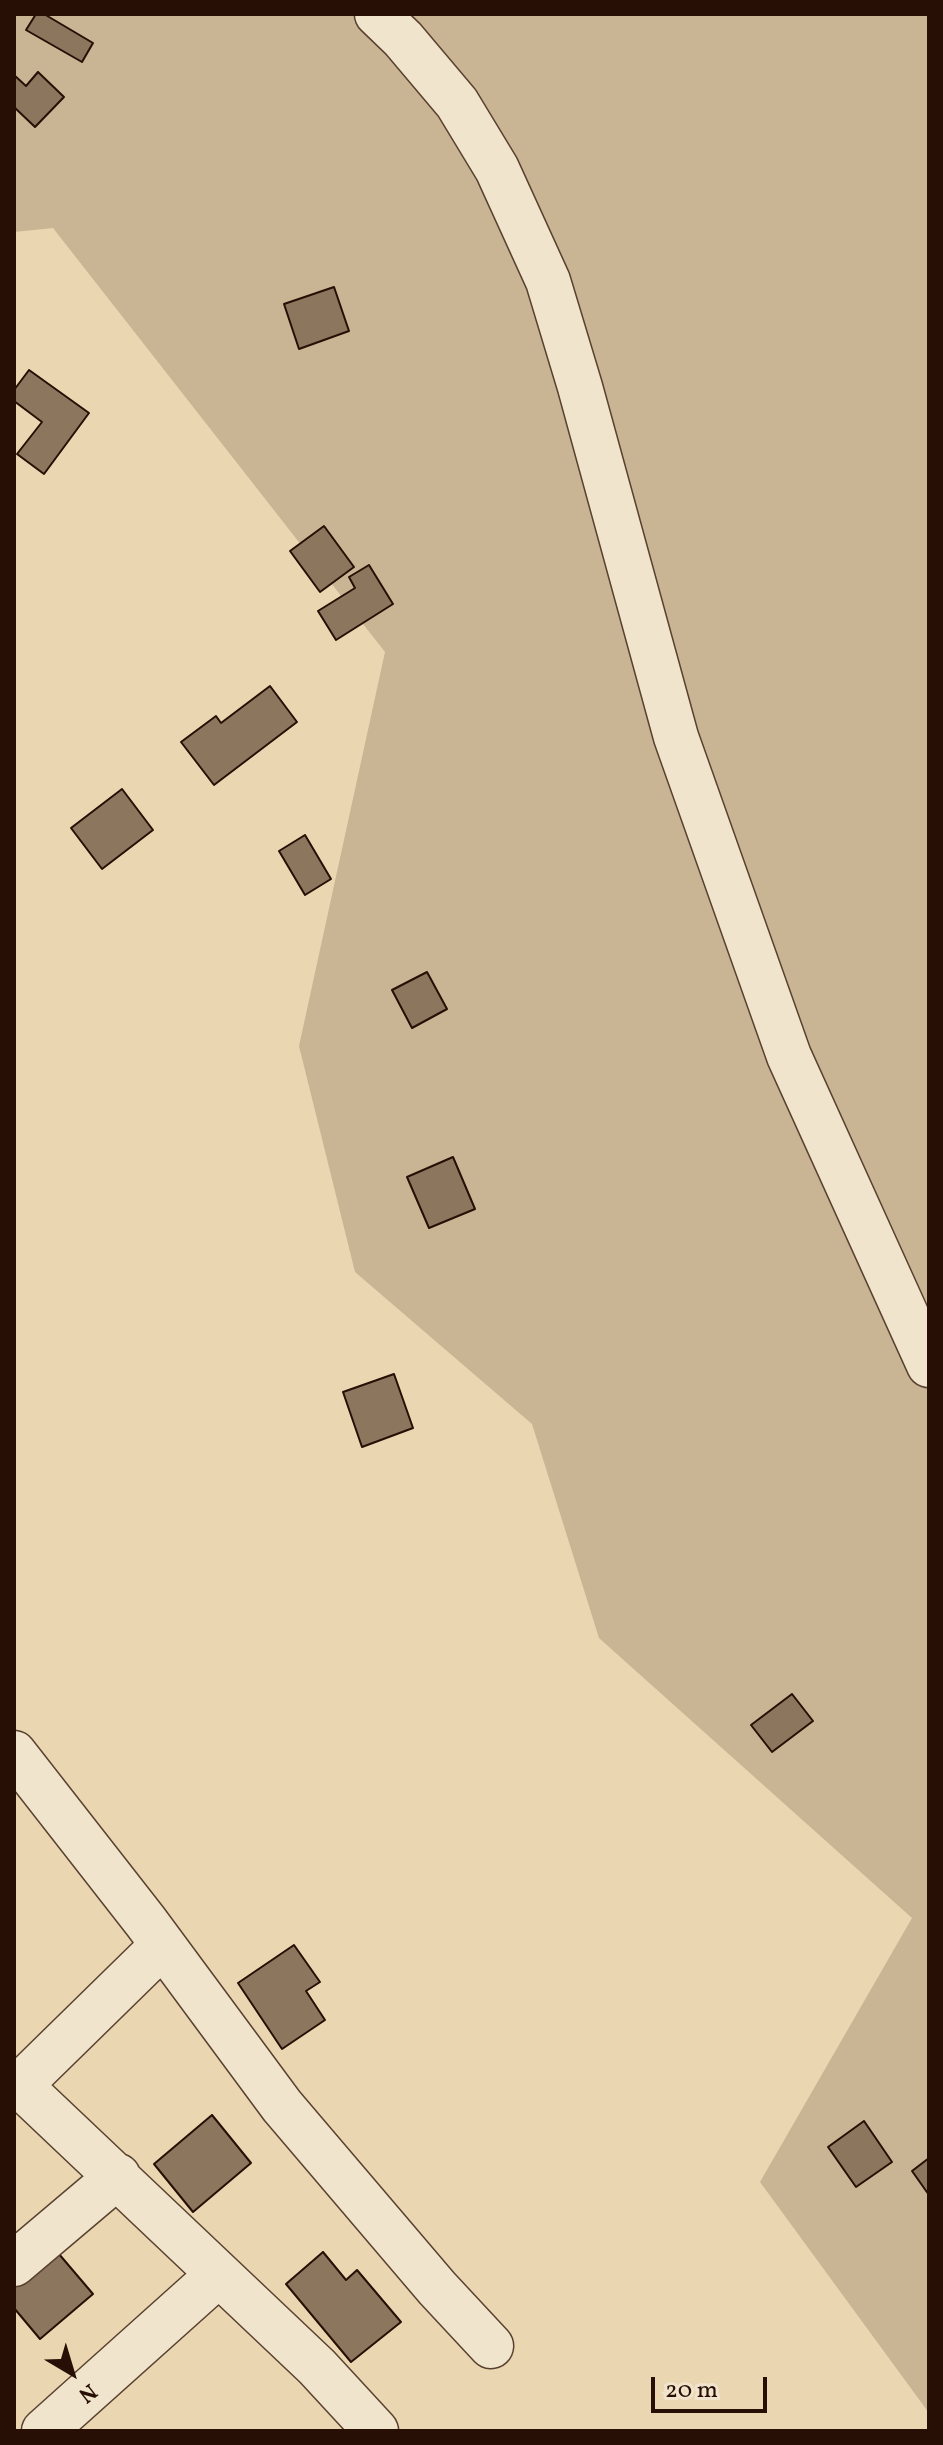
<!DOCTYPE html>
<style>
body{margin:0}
#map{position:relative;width:943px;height:2445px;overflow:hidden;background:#ead6b0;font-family:Vollkorn,serif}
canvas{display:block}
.frame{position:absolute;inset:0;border:16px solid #270f05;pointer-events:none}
.north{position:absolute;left:32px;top:2333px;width:80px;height:80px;-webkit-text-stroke:6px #f1e4cc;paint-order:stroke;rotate:142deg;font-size:22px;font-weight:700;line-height:32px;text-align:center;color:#270f05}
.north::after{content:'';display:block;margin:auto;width:28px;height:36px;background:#270f05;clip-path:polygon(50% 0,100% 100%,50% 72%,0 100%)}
.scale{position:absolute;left:651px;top:2377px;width:116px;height:36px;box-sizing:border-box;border:4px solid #270f05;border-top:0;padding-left:10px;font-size:24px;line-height:28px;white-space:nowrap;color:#270f05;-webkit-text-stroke:6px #f1e4cc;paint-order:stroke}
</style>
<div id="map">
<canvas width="943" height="2445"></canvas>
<div class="frame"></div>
<div class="north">N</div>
<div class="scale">20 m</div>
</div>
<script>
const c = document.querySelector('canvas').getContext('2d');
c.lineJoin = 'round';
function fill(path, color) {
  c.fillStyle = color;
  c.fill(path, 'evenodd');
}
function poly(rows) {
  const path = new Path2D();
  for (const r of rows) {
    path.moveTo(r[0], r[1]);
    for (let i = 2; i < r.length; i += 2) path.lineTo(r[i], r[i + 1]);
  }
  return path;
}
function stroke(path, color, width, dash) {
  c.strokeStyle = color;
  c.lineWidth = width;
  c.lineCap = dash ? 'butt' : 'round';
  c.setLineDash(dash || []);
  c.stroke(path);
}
fill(poly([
 [14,14,929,14,929,2413,760,2182,912,1918,599,1638,532,1424,355,1272,299,1046,385,652,53,228,14,232]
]), '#c9b493');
const building = poly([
 [36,14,44,14,93,43,82,62,26,30,36,14],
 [38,72,64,97,35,127,14,107,14,75,26,86,38,72],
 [334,287,349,331,299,349,284,304,334,287],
 [29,370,89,413,44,474,17,454,42,422,14,401,14,390,29,370],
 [324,526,354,567,320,592,290,551,324,526],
 [369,565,393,604,336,640,318,611,355,588,349,577,369,565],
 [270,686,297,722,214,785,181,742,216,716,221,723,270,686],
 [122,789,153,830,102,869,71,828,122,789],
 [305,835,331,879,305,895,279,851,305,835],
 [427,972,447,1009,412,1028,392,990,427,972],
 [453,1157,475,1209,429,1228,407,1177,453,1157],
 [394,1374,413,1428,362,1447,343,1392,394,1374],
 [792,1694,813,1721,772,1752,751,1725,792,1694],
 [294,1945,320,1982,306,1991,325,2020,282,2049,238,1983,294,1945],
 [212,2115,251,2163,193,2212,154,2164,212,2115],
 [864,2121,892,2162,856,2187,828,2147,864,2121],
 [929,2158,929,2195,912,2171,929,2158],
 [53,2247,93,2294,40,2339,14,2308,14,2280,53,2247],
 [323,2252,346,2280,357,2270,401,2322,351,2362,286,2284,323,2252]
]);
fill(building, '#8c765e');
stroke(building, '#270f05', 2);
const minor = poly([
 [14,1753,146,1922,282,2106,437,2288,491,2346],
 [14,2080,317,2367,376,2431],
 [20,2085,163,1945],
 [14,2264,118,2176],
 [44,2431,218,2275]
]);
const tertiary = poly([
 [377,14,403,39,457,103,497,169,548,281,580,387,676,737,789,1056,929,1365]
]);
stroke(minor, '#584130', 47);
stroke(tertiary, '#584130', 47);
stroke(minor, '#f1e4cc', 44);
stroke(tertiary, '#f1e4cc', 44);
</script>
